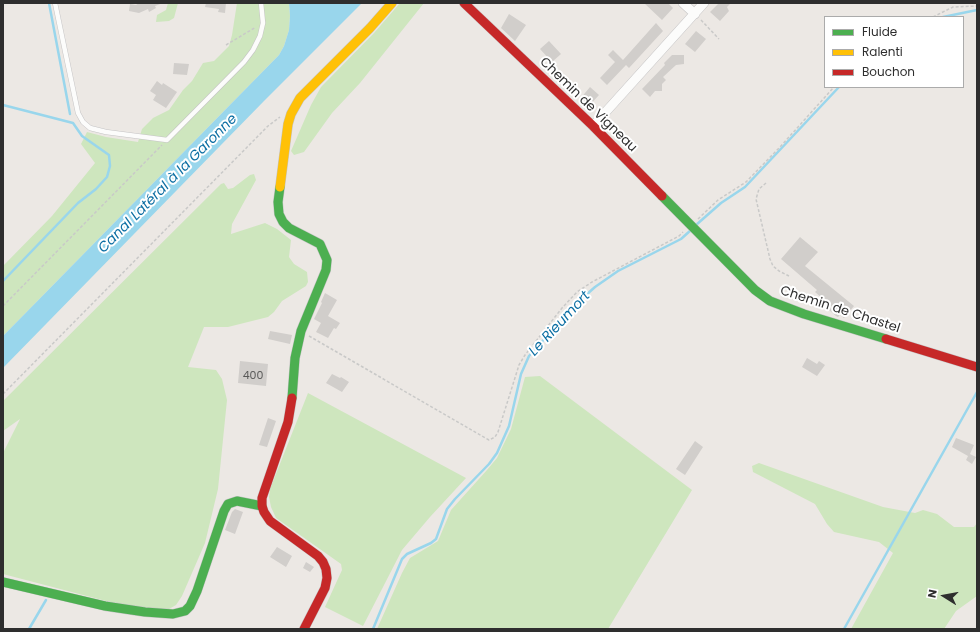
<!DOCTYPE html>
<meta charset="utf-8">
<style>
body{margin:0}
#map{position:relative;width:980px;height:632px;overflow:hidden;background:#ece8e4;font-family:Poppins,sans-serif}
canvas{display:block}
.frame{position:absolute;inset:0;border:4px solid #2e2e2e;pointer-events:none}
.legend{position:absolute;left:824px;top:16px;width:140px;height:72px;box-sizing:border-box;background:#fff;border:1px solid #ababab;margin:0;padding:5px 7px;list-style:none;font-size:12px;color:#2e2e2e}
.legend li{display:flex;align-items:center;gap:8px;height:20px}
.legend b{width:20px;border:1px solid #ababab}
.north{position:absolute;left:924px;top:576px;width:40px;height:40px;-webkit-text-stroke:3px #fff;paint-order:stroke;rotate:281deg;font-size:11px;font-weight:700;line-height:16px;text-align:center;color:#2e2e2e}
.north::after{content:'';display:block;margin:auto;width:14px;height:18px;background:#2e2e2e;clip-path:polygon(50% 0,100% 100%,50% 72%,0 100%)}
</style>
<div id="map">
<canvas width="980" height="632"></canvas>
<div class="frame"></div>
<ul class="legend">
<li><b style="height:5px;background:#4caf50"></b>Fluide</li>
<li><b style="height:5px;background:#ffc107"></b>Ralenti</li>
<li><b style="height:5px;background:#c62828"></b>Bouchon</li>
</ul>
<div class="north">N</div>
</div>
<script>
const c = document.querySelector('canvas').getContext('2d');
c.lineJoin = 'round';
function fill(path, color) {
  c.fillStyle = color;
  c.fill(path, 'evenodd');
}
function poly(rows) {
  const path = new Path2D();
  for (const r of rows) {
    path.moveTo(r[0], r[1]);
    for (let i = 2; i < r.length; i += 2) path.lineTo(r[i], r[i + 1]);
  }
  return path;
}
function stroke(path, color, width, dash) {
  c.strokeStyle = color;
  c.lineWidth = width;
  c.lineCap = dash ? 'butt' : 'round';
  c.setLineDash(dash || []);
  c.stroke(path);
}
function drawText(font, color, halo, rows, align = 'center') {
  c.font = font + ' Poppins,sans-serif';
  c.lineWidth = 4;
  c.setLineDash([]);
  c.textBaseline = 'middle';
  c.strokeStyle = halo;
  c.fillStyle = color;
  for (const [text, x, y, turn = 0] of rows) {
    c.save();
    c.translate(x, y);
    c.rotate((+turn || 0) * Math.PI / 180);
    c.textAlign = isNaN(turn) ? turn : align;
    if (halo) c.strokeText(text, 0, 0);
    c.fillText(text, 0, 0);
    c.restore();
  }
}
fill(poly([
 [168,3,178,3,174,18,169,21,156,22,157,15,166,10],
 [237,3,289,3,290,16,289,30,284,46,279,55,3,336,3,266,52,216,95,163,81,144,87,132,106,137,138,142,142,129,153,118,169,110,183,90,192,81,203,63,214,61,229,46,232,35],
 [400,3,424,3,360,83,332,113,304,152,294,155,291,151,311,105,321,87,374,33],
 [254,174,256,180,232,224,231,234,265,223,277,229,291,240,289,257,294,264,307,272,308,282,306,286,282,301,274,312,268,317,228,327,204,327,188,367,216,370,222,379,227,400,218,489,205,543,182,596,176,605,169,609,144,608,106,601,3,574,3,453,20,419,3,431,3,401,221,184,224,183,228,189,233,188,250,175],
 [540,376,692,490,608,629,377,629,402,573,410,558,438,541,451,510,487,470,497,458,511,429,525,377],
 [308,393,466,478,430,517,402,550,363,626,325,607,342,570,341,564,276,518,271,507,269,497,270,489],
 [759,463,883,507,915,513,923,510,937,514,954,527,974,527,977,523,977,596,956,611,944,629,851,629,893,553,879,542,834,532,827,524,815,504,753,472,752,466]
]), '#cee6be');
fill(poly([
 [289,3,362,3,264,101,3,368,3,336,279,55,284,46,289,30,290,16]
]), '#99d6ec');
stroke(poly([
 [49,3,70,114],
 [943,17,977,10],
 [3,105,73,123,82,136,109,155,110,166,107,177,96,189,78,203,3,281],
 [696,225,721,203,745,187,839,87],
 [29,629,46,600],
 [373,629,402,559,407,554,431,543,436,539,447,509,455,499,489,464,497,453,509,426,521,374,529,356,576,304,595,287,618,271,681,239,691,230],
 [844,629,977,392]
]), '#99d6ec', 2.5);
fill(poly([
 [139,3,163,3,155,6,156,8,149,12,148,9,139,13,129,11,130,4,136,5],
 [206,3,226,3,225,13,218,12,219,9,205,7],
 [644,3,668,3,673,8,662,20],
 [719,3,731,3,727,7,729,11,720,21,710,12],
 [509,14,526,25,515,41,501,28],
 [656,23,663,31,629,68,626,65,607,85,600,78,615,62,608,55,613,50,623,60],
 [696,31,706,39,695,52,685,44],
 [549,41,561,54,552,62,540,49],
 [672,55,684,55,684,64,676,65,663,77,666,80,662,84,662,91,655,91,650,97,642,89,665,65,664,63],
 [174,63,189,64,187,75,173,74],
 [157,81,162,85,163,83,177,92,166,108,153,100,156,95,150,91],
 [590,87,599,95,588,107,580,99],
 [800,237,818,252,805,266,854,306,844,318,840,315,838,317,836,316,829,310,832,307,815,292,817,290,781,259],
 [325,293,337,300,328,316,340,323,336,329,334,328,328,338,316,332,321,323,314,319,322,303,321,302],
 [270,331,292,335,290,344,268,339],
 [807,358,817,364,819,361,825,365,817,376,802,367],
 [240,361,268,364,266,386,238,383],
 [332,374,340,378,341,377,349,382,342,392,326,383],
 [268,418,276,421,267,447,259,445],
 [956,438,974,445,970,454,976,457,972,464,966,460,968,456,952,447],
 [695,441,703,447,685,475,676,469],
 [235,509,243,512,235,534,225,530,232,512],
 [277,547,292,556,286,567,270,557],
 [306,562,314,567,310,572,303,568]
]), '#d1cecb');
const lane = poly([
 [55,3,78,113,83,122,90,128,106,132,167,140,244,62,253,50,260,36,263,23,261,3]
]);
const street = poly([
 [683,3,695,14],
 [593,126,704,3]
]);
const fast = poly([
 [280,187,278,202,279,214,283,222,289,228,320,244,327,260,326,270,301,331,295,358,292,398],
 [662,196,755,290,770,301,804,314,886,339],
 [3,582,105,606,145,612,173,614,185,611,190,606,197,591,224,511,228,504,237,501,262,506]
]);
const slow = poly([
 [280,187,288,124,291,114,300,98,370,28,392,3]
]);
const jam = poly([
 [464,3,593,126,662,196],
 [886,339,977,367],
 [292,398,288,422,262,498,262,506,264,512,270,521,318,556,323,562,326,569,327,578,325,588,304,629]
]);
stroke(lane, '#c5c4c5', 5.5);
stroke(street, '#c5c4c5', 10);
stroke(fast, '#c5c4c5', 10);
stroke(slow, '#c5c4c5', 10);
stroke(jam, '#c5c4c5', 10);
stroke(poly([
 [933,17,953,7,977,6],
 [701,20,719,39],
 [226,45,256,27],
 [766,183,759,189,756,199,770,259,773,266,779,271,789,276],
 [698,219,718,200,746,182,780,147,834,87],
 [3,306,162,145],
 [309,336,489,440,495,437,498,432,519,365,525,355,562,308,577,292,592,282,679,236,683,232],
 [3,394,268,126,280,117]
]), '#c9c9c8', 1.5, [3, 2]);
stroke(lane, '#fcfcfb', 4.5);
stroke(street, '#fcfcfb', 9);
stroke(fast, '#4caf50', 9);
stroke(slow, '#ffc107', 9);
stroke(jam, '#c62828', 9);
drawText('11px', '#585857', null, [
 ["400",253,376]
]);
drawText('13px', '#2e2e2e', '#fff', [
 ["Chemin de Vigneau",588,105,44],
 ["Chemin de Chastel",840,310,18]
]);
drawText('italic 14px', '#0d6fa3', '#fff', [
 ["Canal Latéral à la Garonne",168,184,-45],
 ["Le Rieumort",560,324,-47]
]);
</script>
